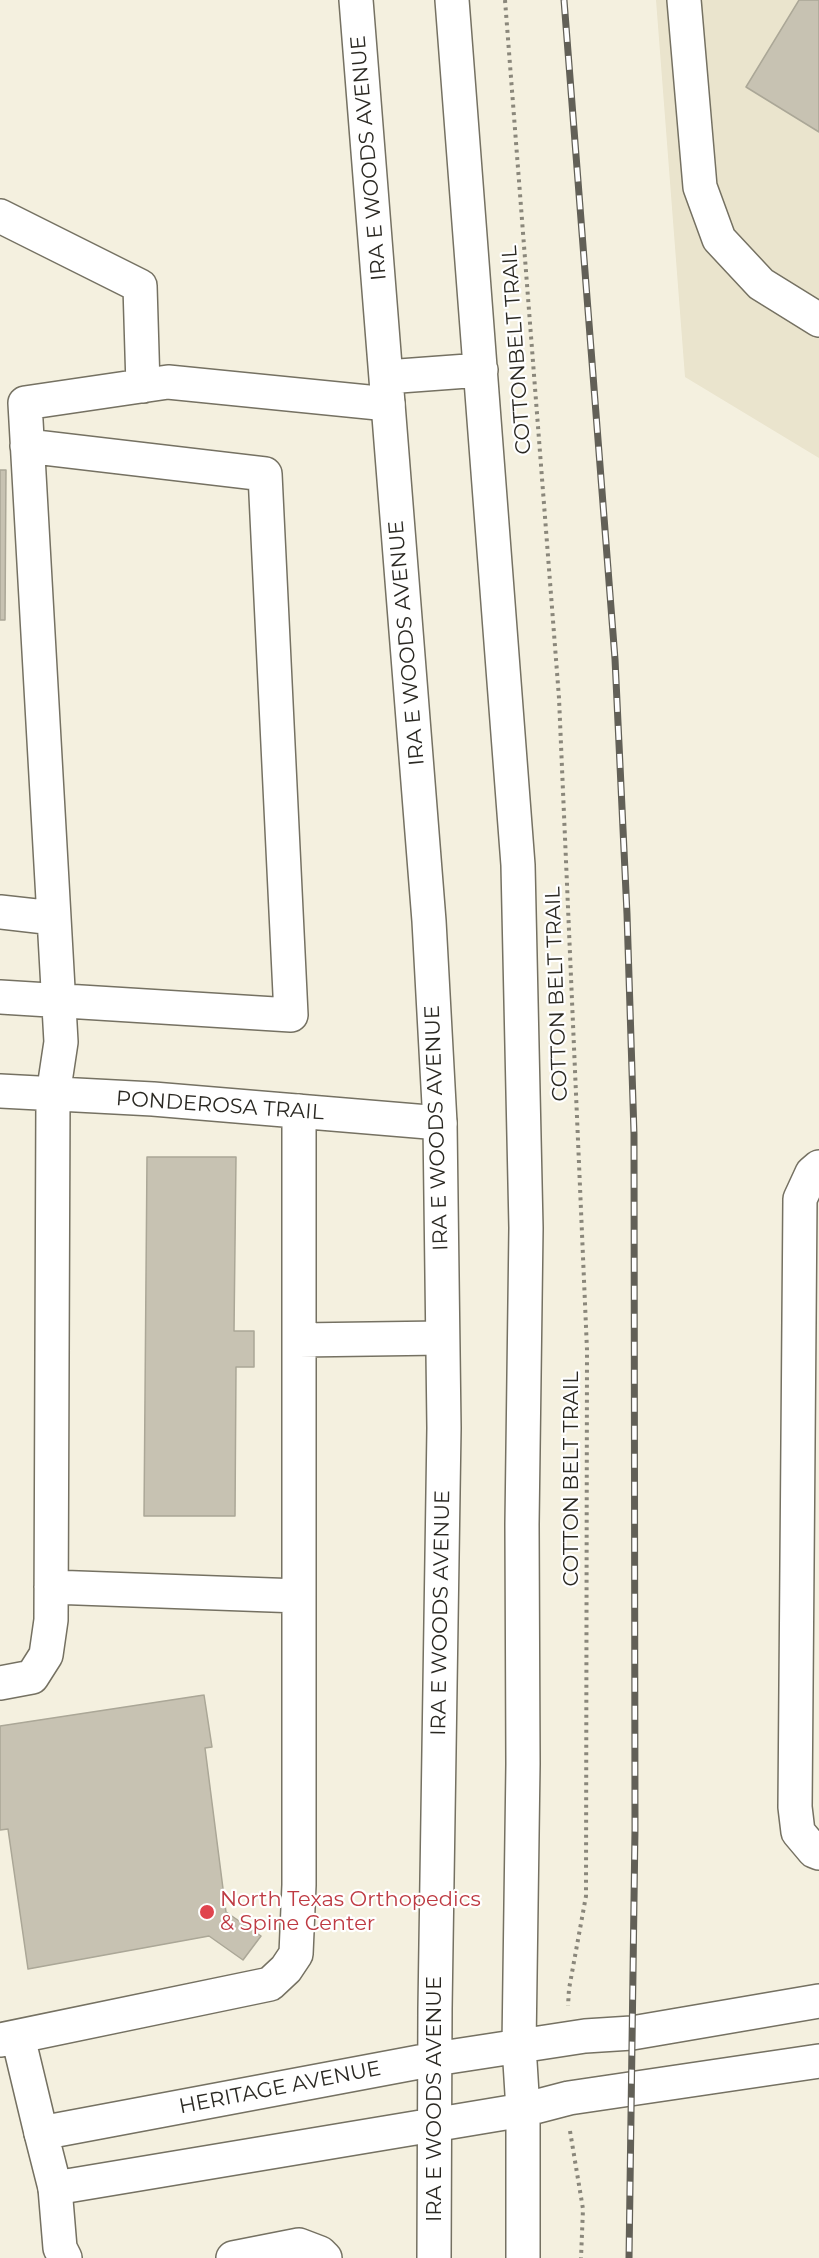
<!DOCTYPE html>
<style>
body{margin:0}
canvas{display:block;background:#f4f0df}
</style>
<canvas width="819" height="2258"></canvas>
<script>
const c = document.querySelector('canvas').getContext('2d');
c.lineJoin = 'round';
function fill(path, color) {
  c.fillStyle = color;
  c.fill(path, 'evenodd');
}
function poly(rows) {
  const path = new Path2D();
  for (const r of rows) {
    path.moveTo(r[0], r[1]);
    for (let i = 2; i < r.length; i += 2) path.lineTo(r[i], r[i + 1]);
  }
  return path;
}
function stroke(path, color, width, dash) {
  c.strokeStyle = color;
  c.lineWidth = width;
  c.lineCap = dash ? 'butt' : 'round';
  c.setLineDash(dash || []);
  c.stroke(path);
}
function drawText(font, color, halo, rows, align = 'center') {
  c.font = font + ' Montserrat,sans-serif';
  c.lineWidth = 4.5;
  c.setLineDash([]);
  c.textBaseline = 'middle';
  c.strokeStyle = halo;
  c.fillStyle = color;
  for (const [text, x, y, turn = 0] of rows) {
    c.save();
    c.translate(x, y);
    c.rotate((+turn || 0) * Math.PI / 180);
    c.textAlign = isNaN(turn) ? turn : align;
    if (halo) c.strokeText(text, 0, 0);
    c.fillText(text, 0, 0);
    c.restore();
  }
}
fill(poly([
 [656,0,819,0,819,458,685,377]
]), '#eae4cd');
const building = poly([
 [799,0,819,0,819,132,746,87,799,0],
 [0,470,6,470,5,620,0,620,0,470],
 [147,1157,236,1157,234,1331,254,1331,254,1367,236,1367,235,1516,144,1516,147,1157],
 [204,1695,212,1747,205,1748,226,1912,261,1936,243,1960,209,1936,28,1969,8,1829,0,1830,0,1726,204,1695]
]);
fill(building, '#c7c2b2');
stroke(building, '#aba797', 1.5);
const minor = poly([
 [684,0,700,187,719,239,761,284,819,320],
 [0,216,140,286,143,386],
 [0,912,54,918],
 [0,997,291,1015,265,474,27,446],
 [0,1091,153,1099,440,1123],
 [819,1167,812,1173,800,1199,795,1807,798,1832,814,1851,819,1853],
 [299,1340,442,1338],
 [51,1587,299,1596],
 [0,1683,32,1677,46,1655,51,1620,53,1095,61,1042,25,403,168,382,388,404],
 [18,2037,41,2133],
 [0,2040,270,1984,286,1969,296,1954,299,1885,299,1111],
 [55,2188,60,2248,65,2258],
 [233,2258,299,2245,320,2253,325,2258]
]);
const major = poly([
 [356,0,429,921,440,1123,444,1428,435,2008,434,2258],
 [452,0,518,865,526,1228,522,1524,523,1764,519,2046,523,2110,523,2258],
 [386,377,481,370],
 [819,2001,632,2033,585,2036,435,2059,41,2133,55,2188,523,2110,569,2098,819,2061]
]);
stroke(minor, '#757162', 36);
stroke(major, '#757162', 36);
stroke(poly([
 [505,0,559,698,587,1350,586,1896,569,1989,568,2006],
 [570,2131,583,2209,581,2258]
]), '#8a877b', 4, [3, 4.5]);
stroke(minor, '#fff', 33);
stroke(major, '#fff', 33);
const rail = poly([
 [564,0,615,659,627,914,634,1134,635,1829,629,2258]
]);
stroke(rail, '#626057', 7);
stroke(rail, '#fff', 4.5, [14]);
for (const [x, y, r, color] of [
 [207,1912,8,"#e0444e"]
]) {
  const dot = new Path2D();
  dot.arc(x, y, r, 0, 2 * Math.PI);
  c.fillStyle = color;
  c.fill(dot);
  stroke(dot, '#fff', 2);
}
drawText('21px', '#2a2822', '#fff', [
 ["IRA E WOODS AVENUE",369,158,-95],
 ["COTTONBELT TRAIL",517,350,-94],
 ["IRA E WOODS AVENUE",407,643,-95],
 ["COTTON BELT TRAIL",557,994,-92],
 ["PONDEROSA TRAIL",220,1106,4],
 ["IRA E WOODS AVENUE",437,1128,-92],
 ["COTTON BELT TRAIL",572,1479,-90],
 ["IRA E WOODS AVENUE",441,1613,-89],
 ["HERITAGE AVENUE",280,2088,-11],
 ["IRA E WOODS AVENUE",435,2099,-90]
]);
drawText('21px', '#be3a42', '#fff', [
 ["North Texas Orthopedics",220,1900],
 ["& Spine Center",220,1924]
], 'left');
</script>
